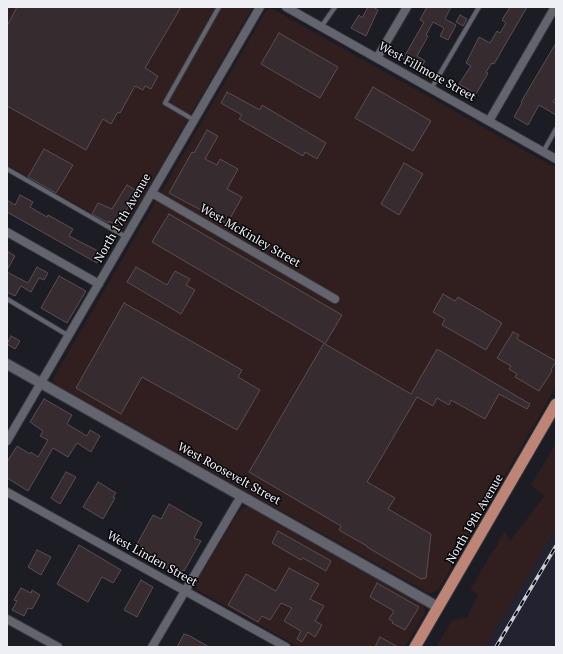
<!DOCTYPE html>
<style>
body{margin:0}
#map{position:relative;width:563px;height:654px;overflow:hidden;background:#1b1c24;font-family:"PT Serif",serif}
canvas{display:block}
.frame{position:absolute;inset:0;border:8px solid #eeeff5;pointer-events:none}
</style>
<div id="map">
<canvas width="563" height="654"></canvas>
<div class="frame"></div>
</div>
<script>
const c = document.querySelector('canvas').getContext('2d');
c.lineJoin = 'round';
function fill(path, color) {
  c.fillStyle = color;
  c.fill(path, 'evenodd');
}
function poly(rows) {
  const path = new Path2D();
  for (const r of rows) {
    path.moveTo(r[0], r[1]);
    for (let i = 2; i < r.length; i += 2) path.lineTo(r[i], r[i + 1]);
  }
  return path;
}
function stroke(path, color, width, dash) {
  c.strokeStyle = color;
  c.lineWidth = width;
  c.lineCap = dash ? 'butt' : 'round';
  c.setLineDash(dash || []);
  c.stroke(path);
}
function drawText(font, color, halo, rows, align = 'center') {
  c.font = font + ' "PT Serif",serif';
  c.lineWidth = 3;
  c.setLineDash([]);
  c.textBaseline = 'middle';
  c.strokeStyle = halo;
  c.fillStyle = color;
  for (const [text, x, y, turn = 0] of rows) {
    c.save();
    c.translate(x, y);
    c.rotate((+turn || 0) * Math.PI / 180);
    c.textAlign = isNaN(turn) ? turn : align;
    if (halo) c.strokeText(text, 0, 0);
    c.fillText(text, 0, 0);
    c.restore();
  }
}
fill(poly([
 [556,529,556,647,485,647,518,591]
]), '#222231');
fill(poly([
 [7,7,253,7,123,231,7,165],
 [271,8,556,168,556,387,439,589,432,593,428,593,57,385,54,382,54,377,266,11],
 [556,443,556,529,485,647,436,647,452,620,467,617,478,595,470,590,493,550,494,550,498,544,497,544,504,532,506,533,510,541,544,496,531,485],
 [245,507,248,507,424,606,425,613,405,647,299,647,197,590,195,584,239,511]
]), '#311e1f');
const building = poly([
 [17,7,181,7,145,68,158,76,151,89,145,86,143,90,135,86,120,113,118,112,111,124,103,119,86,150,7,106,7,26,17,7],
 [368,7,373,7,378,10,366,36,351,28,359,15,362,18,368,7],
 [427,7,451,7,445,19,456,25,448,40,440,36,444,28,433,22,426,35,428,36,417,56,425,61,420,69,403,59,424,22,420,20,427,7],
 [510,7,527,7,494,64,492,63,486,72,488,73,476,94,459,84,471,66,466,63,479,37,490,43,497,31,500,33,506,23,502,20,510,7],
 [460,15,467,19,463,26,456,22,460,15],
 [279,33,338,67,320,98,261,64,279,33],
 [556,43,556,97,553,102,556,103,556,115,539,105,528,125,514,117,522,103,521,102,556,43],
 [373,87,431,121,413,151,355,118,373,87],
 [227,92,260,110,262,105,326,143,317,159,305,152,303,156,239,119,242,115,221,103,227,92],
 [207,130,218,136,205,159,217,165,220,159,238,169,227,189,242,197,227,224,169,193,192,152,194,153,207,130],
 [44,149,73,165,56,193,28,177,44,149],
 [404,163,423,174,399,215,381,204,404,163],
 [127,185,137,191,117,226,109,221,109,223,92,214,98,203,112,209,127,185],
 [20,195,33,202,30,207,47,217,48,215,73,229,69,236,102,253,97,263,7,212,7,200,15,205,20,195],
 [169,214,342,315,325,344,411,394,437,349,530,404,527,409,499,394,485,419,451,400,449,405,437,398,433,406,417,397,367,482,395,498,388,509,431,534,426,578,421,579,367,547,367,546,339,530,341,526,249,472,324,343,152,242,169,214],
 [7,251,15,256,7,270,7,251],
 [37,267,48,273,44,280,39,278,31,292,21,286,15,296,7,292,7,272,28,283,37,267],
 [136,267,167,285,175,271,190,279,186,285,195,290,181,314,127,282,136,267],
 [59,276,86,291,67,323,41,308,59,276],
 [443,294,455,301,458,297,502,323,486,350,442,325,445,319,433,312,443,294],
 [124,303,242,370,238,377,260,390,237,430,142,377,121,414,76,388,124,303],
 [513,332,519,335,517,339,556,361,551,370,552,371,539,391,515,377,517,374,509,369,511,366,497,358,513,332],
 [11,336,20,341,15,349,7,344,11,336],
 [44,399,72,415,67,424,87,436,90,430,100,436,91,452,77,443,68,457,53,448,28,491,7,478,7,462,17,446,30,454,31,452,38,457,48,440,40,436,43,431,30,422,44,399],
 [66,472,76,477,60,504,51,498,66,472],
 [98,482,116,493,113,497,115,498,103,519,83,507,98,482],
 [169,504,202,523,194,538,201,541,184,571,182,570,179,575,141,554,145,548,137,544,153,515,161,519,169,504],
 [278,531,331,561,326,571,303,558,301,560,272,543,278,531],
 [79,545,121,570,113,583,102,577,88,602,57,584,79,545],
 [37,550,51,557,41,575,28,567,37,550],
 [289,568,319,584,310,599,324,606,315,621,322,625,315,637,308,632,302,642,297,639,301,631,284,621,292,608,281,603,270,620,262,616,258,622,228,605,246,574,276,591,289,568],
 [141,580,153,587,137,617,124,610,141,580],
 [377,583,419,607,405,630,392,623,393,622,389,619,394,611,370,597,377,583],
 [21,588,31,593,32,590,40,595,32,609,28,608,24,616,12,610,17,601,14,600,21,588],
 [184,634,190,636,209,647,177,647,184,634],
 [380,637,398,647,375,647,380,637]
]);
fill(building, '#362c30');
stroke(building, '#5a4e53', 1);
const service = poly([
 [321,27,335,7],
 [431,89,479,7],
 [194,120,165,103,219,7],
 [543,152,556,129],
 [7,169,126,237],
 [7,299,69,336]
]);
const minor = poly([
 [286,7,556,159],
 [377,58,407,7],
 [489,121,555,7],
 [152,193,335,299],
 [7,232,99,284],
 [7,441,260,7],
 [7,492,286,647],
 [7,619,58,647],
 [152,647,241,496]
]);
const tertiary = poly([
 [7,364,438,607]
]);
const primary = poly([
 [415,647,556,404]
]);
stroke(service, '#393a40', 6);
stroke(minor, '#393a40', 10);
stroke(tertiary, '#393a40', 12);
stroke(primary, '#393a40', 13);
stroke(service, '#63646e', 4);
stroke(minor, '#63646e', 8);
stroke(tertiary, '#63646e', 10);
stroke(primary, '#be8475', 11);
const rail = poly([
 [496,647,556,546]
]);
stroke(rail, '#cccdd4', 3.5);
stroke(rail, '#07070a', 2, [6]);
drawText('12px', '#eeeff5', '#07070a', [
 ["West Fillmore Street",427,72,29],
 ["North 17th Avenue",123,218,-60],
 ["West McKinley Street",250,236,30],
 ["West Roosevelt Street",229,474,29],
 ["North 19th Avenue",475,519,-60],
 ["West Linden Street",152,559,29]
]);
</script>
